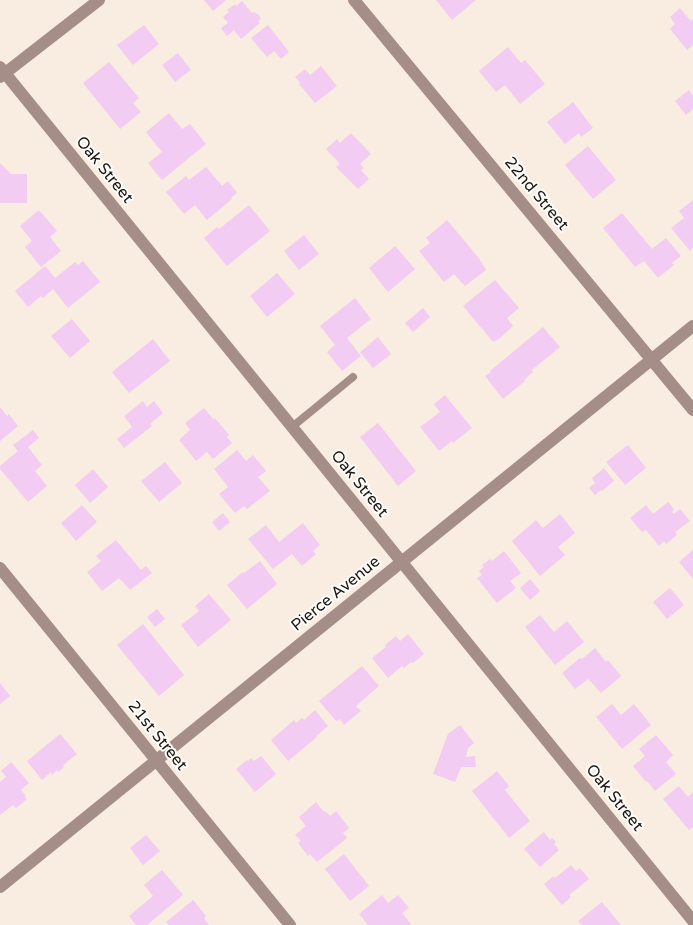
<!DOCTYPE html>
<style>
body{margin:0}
canvas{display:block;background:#f8ede0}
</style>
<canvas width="693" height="925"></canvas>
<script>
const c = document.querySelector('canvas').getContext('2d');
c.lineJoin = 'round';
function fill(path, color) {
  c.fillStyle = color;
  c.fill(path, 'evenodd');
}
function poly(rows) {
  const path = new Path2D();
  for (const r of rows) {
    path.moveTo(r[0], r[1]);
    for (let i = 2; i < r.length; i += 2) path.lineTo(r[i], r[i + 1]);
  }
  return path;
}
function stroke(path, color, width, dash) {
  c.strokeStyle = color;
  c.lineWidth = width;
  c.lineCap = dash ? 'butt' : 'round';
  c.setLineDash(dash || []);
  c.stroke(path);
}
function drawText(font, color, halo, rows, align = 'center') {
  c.font = font + ' "Varela Round",sans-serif';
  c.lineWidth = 4;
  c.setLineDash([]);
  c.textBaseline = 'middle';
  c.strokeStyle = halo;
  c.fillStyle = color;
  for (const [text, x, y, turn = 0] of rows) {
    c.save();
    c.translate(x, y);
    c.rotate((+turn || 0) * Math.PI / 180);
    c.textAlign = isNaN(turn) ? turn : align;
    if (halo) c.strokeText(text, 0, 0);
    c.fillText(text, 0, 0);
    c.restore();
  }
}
fill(poly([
 [204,0,226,0,213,11],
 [436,0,476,0,452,20],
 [242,1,252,13,254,12,259,15,261,19,258,21,260,23,241,39,234,30,227,36,221,28,228,23,223,17,229,12,227,10,235,4,236,6],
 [680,8,691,21,693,19,693,45,687,50,670,29,675,24,670,17],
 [144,25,159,44,133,65,117,45],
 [268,25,289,52,281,59,274,51,267,57,251,38],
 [508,47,521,63,525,60,545,84,520,104,505,85,496,92,479,71],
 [178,53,191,70,175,82,162,65],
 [109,62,139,98,133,103,141,112,120,129,83,83],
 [321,66,337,86,315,103,299,84,300,83,295,77,305,69,310,75],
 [689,90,693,96,693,109,686,115,675,101],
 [573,102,593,128,581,137,579,133,565,144,547,122],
 [169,113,182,129,190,124,206,144,162,180,148,163,162,152,146,132],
 [351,133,371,154,360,164,364,168,361,170,369,179,358,189,336,167,340,164,326,149,337,139,340,143],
 [588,146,616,180,593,199,565,165],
 [0,163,11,174,27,174,27,203,0,203],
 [206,167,222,186,228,181,237,193,231,198,232,199,207,220,195,205,184,214,166,192,186,176,189,180],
 [693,200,693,248,690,251,671,228,684,218,679,211],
 [249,205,270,231,227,266,204,238,217,227,219,229],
 [39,210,57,231,50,237,61,251,41,267,25,247,32,241,20,226],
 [622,213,652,249,666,238,681,256,672,263,674,265,658,278,644,261,635,267,603,228],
 [447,220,478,257,486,270,465,286,454,274,444,282,419,251,430,243,426,238],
 [304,235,319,254,299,270,284,251],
 [395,246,415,269,388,292,369,268],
 [83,261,100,282,68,308,53,289,43,298,41,296,28,307,15,291,45,266,55,278,75,262,78,265],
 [277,273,295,294,267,317,250,296],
 [495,280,519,308,507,318,513,326,499,339,493,342,463,306],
 [355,298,371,319,347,338,361,356,342,371,327,352,335,345,320,326],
 [423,308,430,317,413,332,405,323],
 [72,319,90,341,70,358,51,336],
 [543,327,560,347,532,370,533,372,524,380,525,381,503,399,485,376,491,372,490,371],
 [378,337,391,354,373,368,360,352],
 [153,339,170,361,129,393,112,372],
 [445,395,472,428,453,443,452,441,439,451,420,427,440,412,434,404],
 [143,401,147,407,154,401,163,413,150,424,152,426,124,448,117,439,132,427,124,416],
 [0,407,7,416,9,414,18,426,0,441],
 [204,408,214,420,215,418,229,435,227,437,232,443,213,459,207,452,196,461,179,440,190,430,185,423],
 [378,423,416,471,398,486,360,437],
 [33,430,39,438,28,447,42,465,35,471,47,486,28,502,0,469,0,466,18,451,13,445],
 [628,445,646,468,625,485,606,462],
 [237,450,246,461,253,455,266,471,258,477,270,491,247,509,244,506,235,513,219,494,228,487,214,469],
 [165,462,182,483,159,502,141,481],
 [604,468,614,481,602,491,601,490,595,495,589,488,595,483,592,478],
 [93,469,108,487,90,503,75,485],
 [668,502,674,509,672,512,674,514,680,509,690,521,675,532,677,535,666,544,664,541,659,546,646,530,642,532,630,518,646,505,653,514],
 [82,505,97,522,76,541,61,523],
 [223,513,230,522,219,531,212,522],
 [560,514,575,533,558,547,565,555,540,576,512,541,536,520,543,528],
 [303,523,320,545,313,551,316,554,302,566,292,554,273,569,248,539,266,525,279,542],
 [116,540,141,570,146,566,152,573,130,590,119,578,102,591,87,572,101,561,96,556],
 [693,550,693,579,679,562],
 [504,551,521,573,510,581,516,588,497,603,477,578,482,575,479,571,484,567,482,565,490,559,492,561],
 [260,561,277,584,247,609,227,585,243,572,244,573],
 [530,579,540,591,530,600,520,588],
 [670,588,684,605,667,619,653,602],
 [209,594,231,620,198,647,181,625,199,611,195,606],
 [157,609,165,619,155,627,147,617],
 [540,615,554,632,567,621,584,642,555,665,525,627],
 [143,624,184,675,159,696,117,645],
 [408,634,424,654,413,663,411,662,404,668,402,666,388,678,372,658,386,647,385,645,396,636,400,641],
 [595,648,606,662,608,660,621,676,601,693,590,681,588,679,575,689,562,673,580,658,582,659],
 [362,666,379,686,356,706,361,711,344,725,340,719,336,721,319,701],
 [0,683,10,696,0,704],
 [612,704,621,715,634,704,651,725,622,749,596,717],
 [315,710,328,726,316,736,317,737,288,761,271,740,294,720,296,723,302,718,304,720],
 [460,725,474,743,468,748,466,757,475,756,476,767,461,767,455,782,433,774,448,734],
 [60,734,77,754,63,765,64,767,58,772,57,770,52,775,51,772,42,780,27,761],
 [656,735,673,755,666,762,676,774,655,791,647,781,646,782,633,766,645,756,639,749],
 [261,756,276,774,255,792,236,769,247,760,248,761,251,758,254,761],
 [11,762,29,783,21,790,26,796,24,797,27,799,16,808,13,805,0,815,0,782,6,777,1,771],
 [497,771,509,786,505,790,530,821,509,838,472,791],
 [679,786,688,797,693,792,693,827,689,830,663,799],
 [316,802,324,812,325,811,330,816,336,811,349,828,343,833,347,838,317,862,310,854,308,856,298,843,301,841,295,835,306,826,299,817],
 [544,832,550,840,552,838,556,842,554,844,559,850,540,867,524,849],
 [146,835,160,851,143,865,130,848],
 [344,854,369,886,350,901,325,869],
 [571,865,576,871,580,868,589,879,569,895,571,897,562,905,544,884,554,876,555,878],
 [162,870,183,895,147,925,136,925,129,916,153,896,144,885],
 [382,895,388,903,398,895,409,908,402,913,411,924,410,925,368,925,359,914],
 [193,900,206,916,204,918,209,925,169,925,166,922],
 [602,902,621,925,582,925,578,921]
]), '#f2ccf2');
stroke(poly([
 [292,427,353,377]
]), '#a58e87', 8);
stroke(poly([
 [354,0,693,410],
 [0,67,693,921],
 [0,77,99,0],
 [0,568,290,925],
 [0,887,693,326]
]), '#a58e87', 12);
drawText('16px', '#1a1712', '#fefcf9', [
 ["Oak Street",104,170,51],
 ["22nd Street",536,194,50],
 ["Oak Street",359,484,51],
 ["Pierce Avenue",336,594,-39],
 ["21st Street",157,736,51],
 ["Oak Street",614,798,51]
]);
</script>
